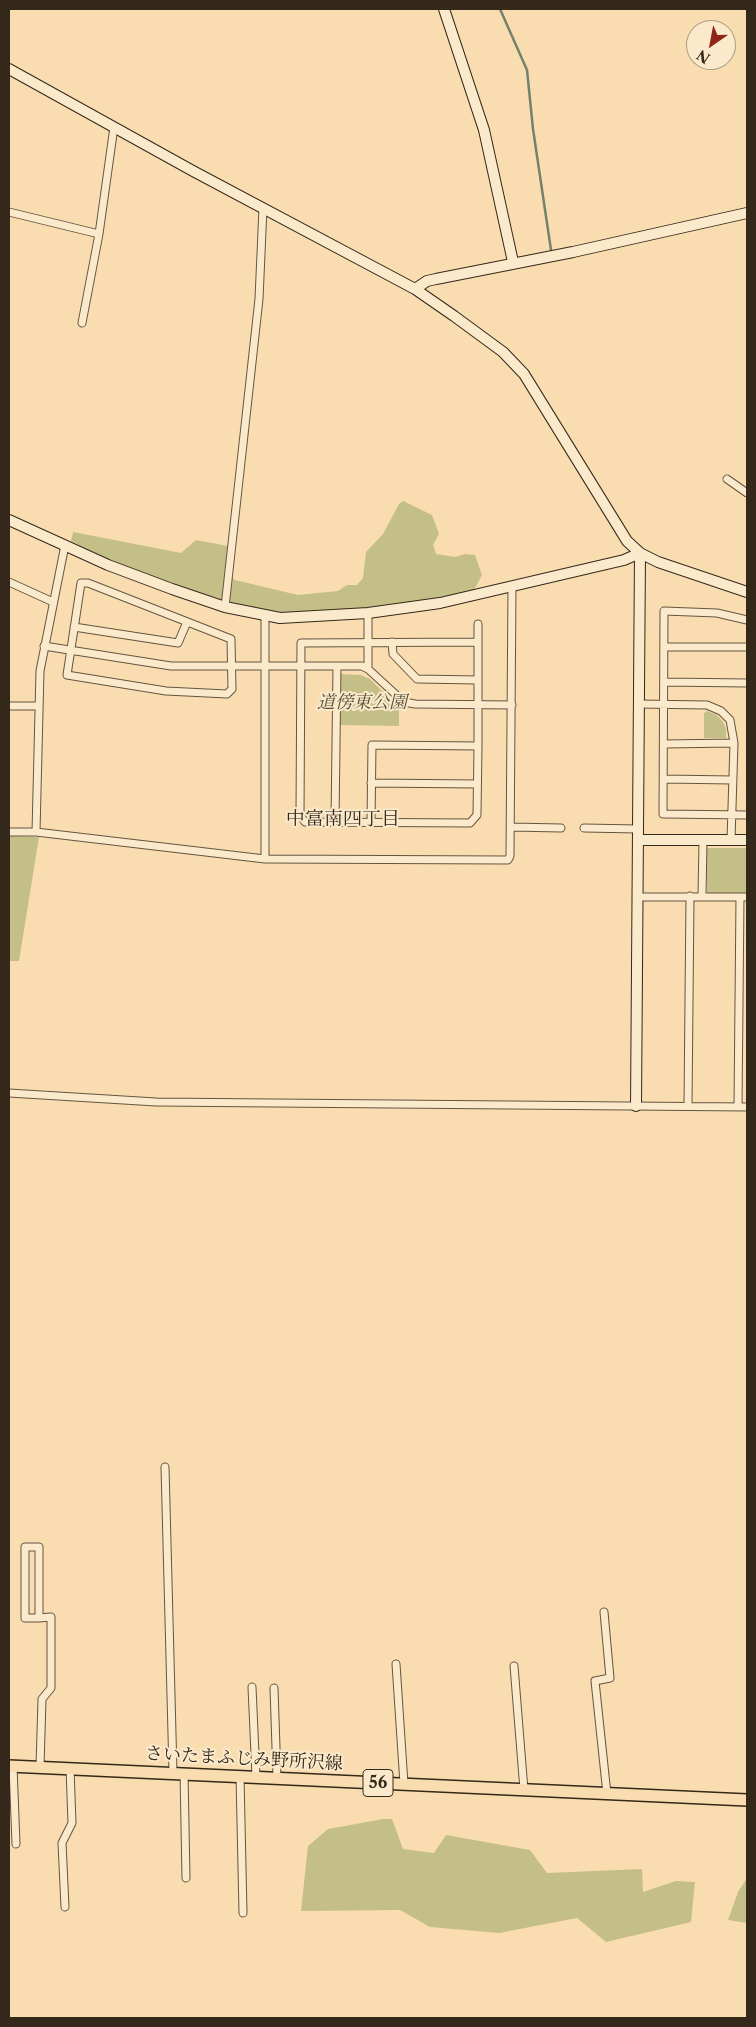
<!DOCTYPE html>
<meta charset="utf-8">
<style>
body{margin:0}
#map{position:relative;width:756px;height:2027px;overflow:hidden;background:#f9ddb1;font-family:"Libre Caslon Text",serif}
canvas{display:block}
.frame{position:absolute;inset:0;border:10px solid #34281a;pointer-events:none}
.north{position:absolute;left:686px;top:20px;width:50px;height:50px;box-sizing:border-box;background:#fbe9cc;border:1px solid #ab9c85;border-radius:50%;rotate:213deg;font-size:14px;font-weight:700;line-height:20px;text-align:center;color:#34281a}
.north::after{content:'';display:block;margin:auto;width:18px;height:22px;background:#8f2418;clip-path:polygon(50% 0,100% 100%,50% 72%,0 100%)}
</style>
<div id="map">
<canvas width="756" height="2027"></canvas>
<div class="frame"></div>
<div class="north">N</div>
</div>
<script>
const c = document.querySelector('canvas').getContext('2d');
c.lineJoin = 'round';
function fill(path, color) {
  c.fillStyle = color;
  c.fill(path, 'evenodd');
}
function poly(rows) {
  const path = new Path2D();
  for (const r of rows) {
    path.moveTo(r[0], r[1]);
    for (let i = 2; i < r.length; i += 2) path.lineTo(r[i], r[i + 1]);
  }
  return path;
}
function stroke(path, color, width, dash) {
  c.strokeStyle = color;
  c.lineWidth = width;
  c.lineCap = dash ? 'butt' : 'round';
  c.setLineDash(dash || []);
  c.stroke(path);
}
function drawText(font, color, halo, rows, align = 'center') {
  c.font = font + ' "Libre Caslon Text","Noto Serif JP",serif';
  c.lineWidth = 4;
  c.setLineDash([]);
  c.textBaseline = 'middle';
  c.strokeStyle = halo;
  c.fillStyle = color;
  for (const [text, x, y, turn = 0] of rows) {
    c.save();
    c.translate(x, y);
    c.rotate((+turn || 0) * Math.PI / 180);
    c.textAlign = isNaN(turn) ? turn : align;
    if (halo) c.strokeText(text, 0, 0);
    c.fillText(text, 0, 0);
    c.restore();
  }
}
fill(poly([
 [403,501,432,515,439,534,433,545,436,554,455,557,465,554,475,555,482,575,474,590,446,599,358,610,281,613,233,603,187,588,109,561,71,541,73,532,181,553,196,540,228,546,225,570,235,580,298,595,338,591,347,585,357,585,363,578,366,552,383,534,399,504],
 [340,674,361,675,370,679,399,708,399,726,339,725],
 [707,711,717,715,723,722,726,729,726,738,704,738,704,713],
 [9,836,39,837,19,961,9,961],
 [706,848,747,848,747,894,707,893],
 [383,1819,392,1819,403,1849,434,1853,446,1835,530,1850,547,1873,642,1869,643,1892,676,1881,695,1882,691,1922,606,1942,577,1918,499,1933,430,1927,400,1910,301,1911,308,1846,328,1829],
 [747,1878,747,1923,728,1920,738,1892]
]), '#c4bf87');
stroke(poly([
 [500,9,527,70,533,129,551,250]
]), '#74816f', 2.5);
const street = poly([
 [9,212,99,234],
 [82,323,99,234,114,127],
 [727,479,747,493],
 [9,582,53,602],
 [81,583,88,583,231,639,232,689,227,694,166,691,67,675,81,583],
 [225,607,259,299,263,208],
 [368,613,368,669,404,702,415,704,512,705],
 [265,616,265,859],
 [747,620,717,613,664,611,663,814,747,815],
 [478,624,478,746,477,815,470,823,305,822,300,815,301,643,478,642],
 [74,627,178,643,187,622],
 [392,642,393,654,417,679,478,680],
 [44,646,171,666,362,666,368,669],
 [665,647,747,647],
 [665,682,747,683],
 [638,704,707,705,721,711,730,720,734,743,731,840],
 [9,706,38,706],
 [664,744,734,743],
 [664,779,733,780],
 [371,783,477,784],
 [335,822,337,666],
 [371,822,372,745,478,746],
 [511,827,561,828],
 [584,828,638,829],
 [9,832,36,832,265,859,508,860,510,856,512,586],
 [36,832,40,671,65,545],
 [702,896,703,840],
 [638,897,747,897],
 [9,1093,156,1102,747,1107],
 [688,1106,690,896],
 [738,1107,740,897],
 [165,1467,173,1772],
 [604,1612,610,1678,595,1681,607,1794],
 [39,1618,39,1547,25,1547,25,1618,39,1618,51,1617,51,1688,42,1699,40,1767],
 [396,1664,404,1784],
 [514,1666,524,1790],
 [252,1687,256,1777],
 [274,1688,277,1778],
 [13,1766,16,1844],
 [184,1773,186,1878],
 [240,1776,243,1913],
 [65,1907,62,1843,72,1823,70,1768]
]);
const secondary = poly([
 [444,9,484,130,513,262],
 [9,69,193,171,415,289,454,316,503,352,524,374,627,541,640,553,658,562,747,592],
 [415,289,427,281,436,279,573,252,747,213],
 [9,520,108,565,172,589,225,607,280,618,368,613,440,603,624,560,640,553],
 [638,840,747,840],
 [636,1106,640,553]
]);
const primary = poly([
 [9,1766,747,1800]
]);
stroke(street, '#655540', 9);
stroke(secondary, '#34281a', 12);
stroke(primary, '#34281a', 14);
stroke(street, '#fbe9cc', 7);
stroke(secondary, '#fbe9cc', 10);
stroke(primary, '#f9ddb1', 11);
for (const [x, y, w] of [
 [378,1783,30]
]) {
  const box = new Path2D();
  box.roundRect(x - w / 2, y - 13.5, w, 27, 4);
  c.fillStyle = '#fbe9cc';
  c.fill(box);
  stroke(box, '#34281a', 1);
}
drawText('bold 16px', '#34281a', null, [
 ["56",378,1783]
]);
drawText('italic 18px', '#584e35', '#fbe9cc', [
 ["道傍東公園",362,703]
]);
drawText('18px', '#34281a', '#fbe9cc', [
 ["さいたまふじみ野所沢線",244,1759,3]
]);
drawText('19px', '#34281a', '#fbe9cc', [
 ["中富南四丁目",343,820]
]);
</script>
